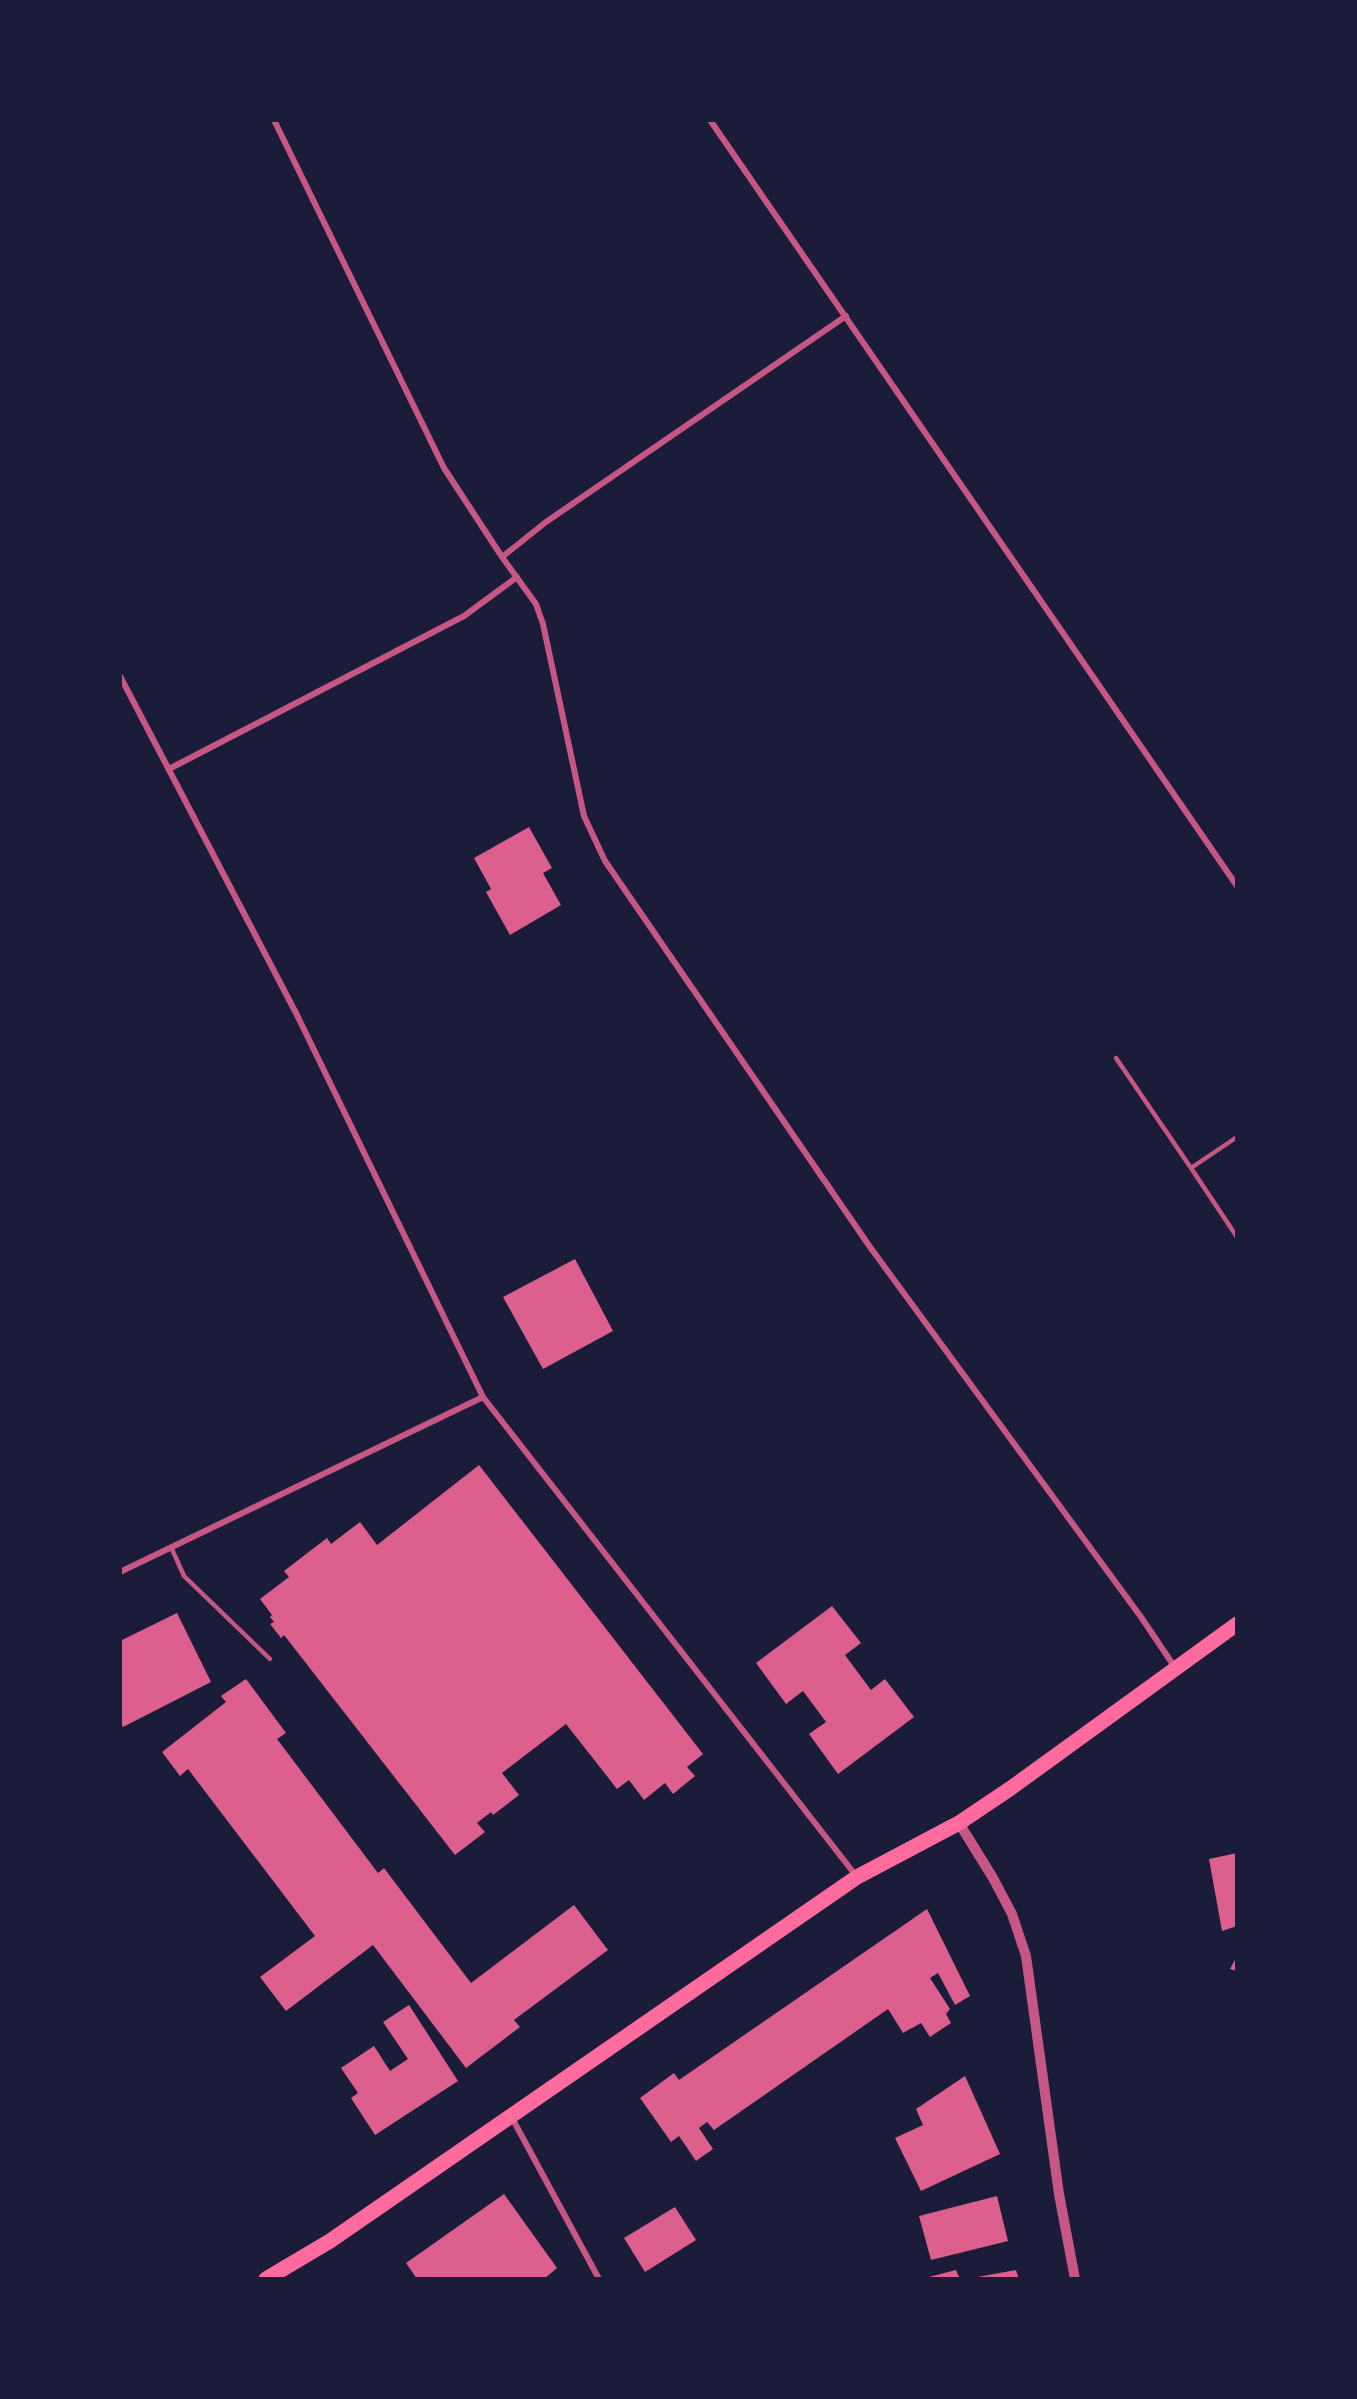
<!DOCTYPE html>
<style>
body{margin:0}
#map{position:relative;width:1357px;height:2399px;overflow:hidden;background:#1b1b3a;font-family:"Golos Text",sans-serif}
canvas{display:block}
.frame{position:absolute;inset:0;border:122px solid #1b1b3a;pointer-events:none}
</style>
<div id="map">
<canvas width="1357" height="2399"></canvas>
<div class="frame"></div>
</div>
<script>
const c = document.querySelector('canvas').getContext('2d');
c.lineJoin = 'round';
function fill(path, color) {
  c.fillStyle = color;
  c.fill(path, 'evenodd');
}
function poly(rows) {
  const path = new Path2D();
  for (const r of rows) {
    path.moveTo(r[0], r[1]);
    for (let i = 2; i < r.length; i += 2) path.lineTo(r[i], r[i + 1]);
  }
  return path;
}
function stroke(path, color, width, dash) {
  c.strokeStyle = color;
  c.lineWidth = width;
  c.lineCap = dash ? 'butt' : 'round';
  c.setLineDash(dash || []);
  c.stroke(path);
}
fill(poly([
 [529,827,552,868,543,873,561,905,510,935,486,892,491,889,474,858],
 [575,1259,613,1331,543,1369,503,1297],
 [479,1465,703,1754,687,1767,695,1776,673,1794,665,1783,644,1800,629,1780,617,1789,566,1724,502,1773,519,1795,493,1815,491,1812,477,1823,485,1832,455,1855,284,1635,281,1638,270,1624,274,1622,270,1617,272,1615,260,1599,289,1577,284,1571,327,1538,331,1544,360,1522,377,1545],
 [832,1606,861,1643,845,1655,871,1690,885,1679,914,1717,838,1774,809,1734,826,1722,803,1691,786,1704,756,1663],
 [177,1613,211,1682,123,1727,120,1721,120,1641],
 [246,1679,286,1733,277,1739,378,1873,384,1868,471,1983,574,1905,608,1950,514,2020,520,2027,466,2068,373,1945,286,2011,260,1977,315,1936,188,1769,180,1776,162,1752,226,1702,221,1696],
 [1237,1853,1237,1926,1222,1931,1209,1859],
 [927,1909,970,1996,955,2005,938,1973,930,1978,950,2009,946,2014,951,2023,930,2037,921,2023,903,2033,888,2009,714,2130,707,2122,699,2128,713,2149,696,2161,679,2136,671,2142,640,2098,674,2073,679,2080],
 [1237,1956,1237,1971,1230,1969],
 [409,2005,458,2081,375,2135,351,2098,358,2093,341,2068,374,2046,390,2071,408,2059,383,2022],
 [965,2076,1000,2154,921,2191,895,2138,923,2125,916,2109],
 [504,2194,557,2268,544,2279,417,2279,406,2263],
 [997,2196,1008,2241,931,2260,919,2216],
 [675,2207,696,2240,645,2272,624,2238],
 [956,2270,960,2279,925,2279,925,2278],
 [1016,2270,1019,2279,972,2279,972,2278]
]), '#dd5f8e');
stroke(poly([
 [1116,1058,1191,1168],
 [1237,1137,1191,1168,1237,1237],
 [171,1547,184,1576,270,1659]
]), '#c65784', 4.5);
stroke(poly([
 [274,120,444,468,502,557,536,604,543,624,584,816,605,861,870,1247,1141,1617,1176,1669],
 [710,120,1237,886],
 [502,557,546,522,846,316],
 [120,676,297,1015,483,1397,857,1877],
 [169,769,464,616,517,577],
 [120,1572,483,1397],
 [511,2116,599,2279]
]), '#c65784', 6);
stroke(poly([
 [959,1823,993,1878,1012,1914,1026,1956,1059,2194,1075,2279]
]), '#c65784', 10);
stroke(poly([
 [266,2279,330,2241,857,1877,959,1823,1011,1788,1237,1624]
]), '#ff6b9d', 15);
</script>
